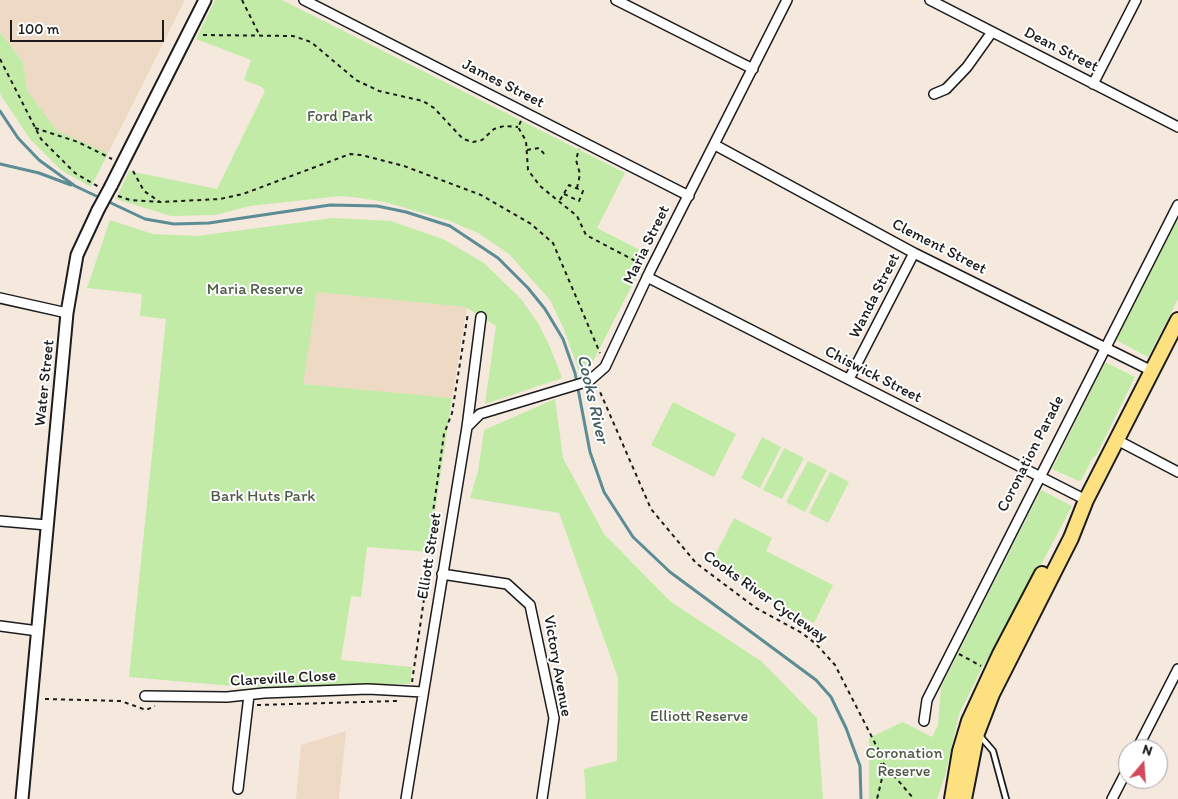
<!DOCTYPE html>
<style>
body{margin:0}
#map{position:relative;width:1178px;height:799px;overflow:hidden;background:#f5e9dd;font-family:Itim,sans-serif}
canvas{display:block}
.north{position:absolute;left:1118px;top:739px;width:50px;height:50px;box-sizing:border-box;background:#fff;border:1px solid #a4a4a4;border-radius:50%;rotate:18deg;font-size:14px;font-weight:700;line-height:20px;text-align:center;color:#1c1c1c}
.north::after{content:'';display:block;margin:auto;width:18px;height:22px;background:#d1495b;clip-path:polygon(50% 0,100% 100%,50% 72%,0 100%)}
.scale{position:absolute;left:10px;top:20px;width:154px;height:22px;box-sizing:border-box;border:2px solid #1c1c1c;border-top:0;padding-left:6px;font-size:15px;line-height:18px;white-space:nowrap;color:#1c1c1c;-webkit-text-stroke:4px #fff;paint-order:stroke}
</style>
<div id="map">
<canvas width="1178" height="799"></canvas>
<div class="north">N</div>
<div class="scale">100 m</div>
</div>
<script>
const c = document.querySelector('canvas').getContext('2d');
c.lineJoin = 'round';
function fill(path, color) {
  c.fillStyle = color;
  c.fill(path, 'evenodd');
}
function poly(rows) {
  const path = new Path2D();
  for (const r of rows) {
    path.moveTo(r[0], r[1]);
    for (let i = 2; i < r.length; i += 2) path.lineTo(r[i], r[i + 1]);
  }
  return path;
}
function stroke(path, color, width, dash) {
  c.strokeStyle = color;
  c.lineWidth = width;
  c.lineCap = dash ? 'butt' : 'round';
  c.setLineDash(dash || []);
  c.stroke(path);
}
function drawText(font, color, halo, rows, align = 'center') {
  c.font = font + ' Itim,sans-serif';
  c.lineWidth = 4;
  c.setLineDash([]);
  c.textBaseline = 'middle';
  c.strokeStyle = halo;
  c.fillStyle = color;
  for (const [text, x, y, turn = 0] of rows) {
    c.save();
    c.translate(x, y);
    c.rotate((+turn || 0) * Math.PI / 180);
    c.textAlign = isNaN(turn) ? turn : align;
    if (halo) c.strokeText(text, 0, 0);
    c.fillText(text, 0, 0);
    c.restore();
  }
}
fill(poly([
 [0,0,185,0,108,153,95,150,57,131,27,90,23,62,0,32],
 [317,292,467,307,452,398,302,384],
 [346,731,339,799,296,799,301,745]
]), '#eed9c5');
fill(poly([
 [215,0,282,0,625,173,597,228,648,254,586,375,581,377,563,327,550,300,509,254,478,233,450,221,385,202,360,198,341,196,250,206,215,215,171,216,116,199,129,171,217,189,265,91,262,87,244,80,251,60,196,39],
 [0,32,23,62,27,90,57,131,108,153,91,187,61,170,30,139,0,94],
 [1178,215,1178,299,1148,357,1116,340],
 [333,218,391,221,443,239,484,263,521,299,538,323,550,347,562,378,485,404,496,326,465,307,317,292,303,384,452,398,429,552,367,547,361,597,351,596,341,660,412,667,410,684,244,687,129,677,166,319,140,316,142,294,87,288,110,220,153,234,197,236],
 [1105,362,1135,377,1096,456,1093,457,1082,479,1079,481,1052,469],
 [555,399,563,458,604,534,671,602,761,661,817,718,823,799,586,799,584,769,617,761,618,678,559,513,470,498,478,471,484,430],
 [673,402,736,434,714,477,651,445],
 [762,437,781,447,760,488,741,478],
 [784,448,804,458,782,499,763,490],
 [808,461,827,470,805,512,786,502],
 [830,472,849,482,828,523,809,513],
 [1041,490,1072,506,992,658,988,658,981,670,959,714,945,776,937,799,869,799,869,738,903,722,932,737,938,725,941,687],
 [734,518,772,538,766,551,833,585,814,623,743,587,745,581,711,564]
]), '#c1eba7');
stroke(poly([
 [0,111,18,138,39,160,75,186,145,219,174,224,209,223,330,205,377,206,406,212,450,226,498,258,528,288,545,309,563,339,575,373,590,452,604,492,633,537,670,572,816,680,831,697,846,728,860,766,861,799],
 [0,164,39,173,71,185]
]), '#5c8c95', 3);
const service = poly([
 [980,736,993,751,1006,799]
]);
const minor = poly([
 [304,0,689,196],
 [616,0,753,69],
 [930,0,1178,127],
 [1093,84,1136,0],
 [934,94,946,89,967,67,992,32],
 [715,145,914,253,1152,371],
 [647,277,1086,500],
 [0,298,67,313],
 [849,379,914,253],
 [467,427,480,414,589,381,605,367,651,269,787,0],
 [1117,440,1178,472],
 [0,521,47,525],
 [442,574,507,584,530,605,554,718,542,799],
 [0,626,38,631],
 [145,696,227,697,264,693,368,689,423,692],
 [924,721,927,700,1178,205],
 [1137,749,1178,669],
 [238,789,249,695],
 [406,799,467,427,481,317],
 [1112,799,1128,768]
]);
const secondary = poly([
 [111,186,205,0],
 [22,799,67,313,77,255,98,210]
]);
const primary = poly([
 [952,799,960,751,969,721,1000,654,1042,574],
 [964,799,977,733,992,694,1071,538,1086,500,1178,320]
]);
stroke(service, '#1c1c1c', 8);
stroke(minor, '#1c1c1c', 12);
stroke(secondary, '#1c1c1c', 15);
stroke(primary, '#1c1c1c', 18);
stroke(poly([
 [242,0,259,34],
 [203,35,293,36,311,42,356,80,379,91,423,101,434,108,463,139,473,142,482,140,494,129,504,126,518,127],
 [0,59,41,139,75,173,99,187],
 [521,121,518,127,526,141,528,170,540,186,577,216,586,235,643,265],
 [35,128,78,142,112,159],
 [527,150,539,148,546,156],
 [133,171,144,191,160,202],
 [577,188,580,174,576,160,579,149],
 [118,196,130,200,160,202,220,199,243,194,350,154,361,155,404,166,481,195,531,224,553,243,600,353],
 [560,200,569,185,583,191,579,201,564,194],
 [597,385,651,509,696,563,756,608,802,633,816,644,835,665,878,749,883,774,877,799],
 [959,654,981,666],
 [412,682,436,516,433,512,444,434,452,413,468,313],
 [45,699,121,701,146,710,155,706],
 [257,705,397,701],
 [883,763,914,799]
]), '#1c1c1c', 2, [4, 4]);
stroke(service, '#fff', 4.5);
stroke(minor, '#fff', 9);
stroke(secondary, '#fff', 11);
stroke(primary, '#fde080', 14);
const secondaryBridge = poly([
 [98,210,111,186]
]);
stroke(secondaryBridge, '#1c1c1c', 15, []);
stroke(secondaryBridge, '#fff', 11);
drawText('16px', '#1c1c1c', '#fff', [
 ["Dean Street",1061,50,27],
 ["James Street",503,84,27],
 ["Maria Street",647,245,-64],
 ["Clement Street",939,247,27],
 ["Wanda Street",875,296,-63],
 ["Chiswick Street",873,375,27],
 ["Water Street",45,383,-84],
 ["Coronation Parade",1031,454,-63],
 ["Elliott Street",430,556,-81],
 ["Cooks River Cycleway",765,597,35],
 ["Victory Avenue",557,666,80],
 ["Clareville Close",283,679,-3]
]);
drawText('16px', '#4e5a46', '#fff', [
 ["Ford Park",340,117],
 ["Maria Reserve",255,290],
 ["Bark Huts Park",263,497],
 ["Elliott Reserve",699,717],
 ["Coronation",904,754],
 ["Reserve",904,772]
]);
drawText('italic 18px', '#415d62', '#fff', [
 ["Cooks River",592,399,77]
]);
</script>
